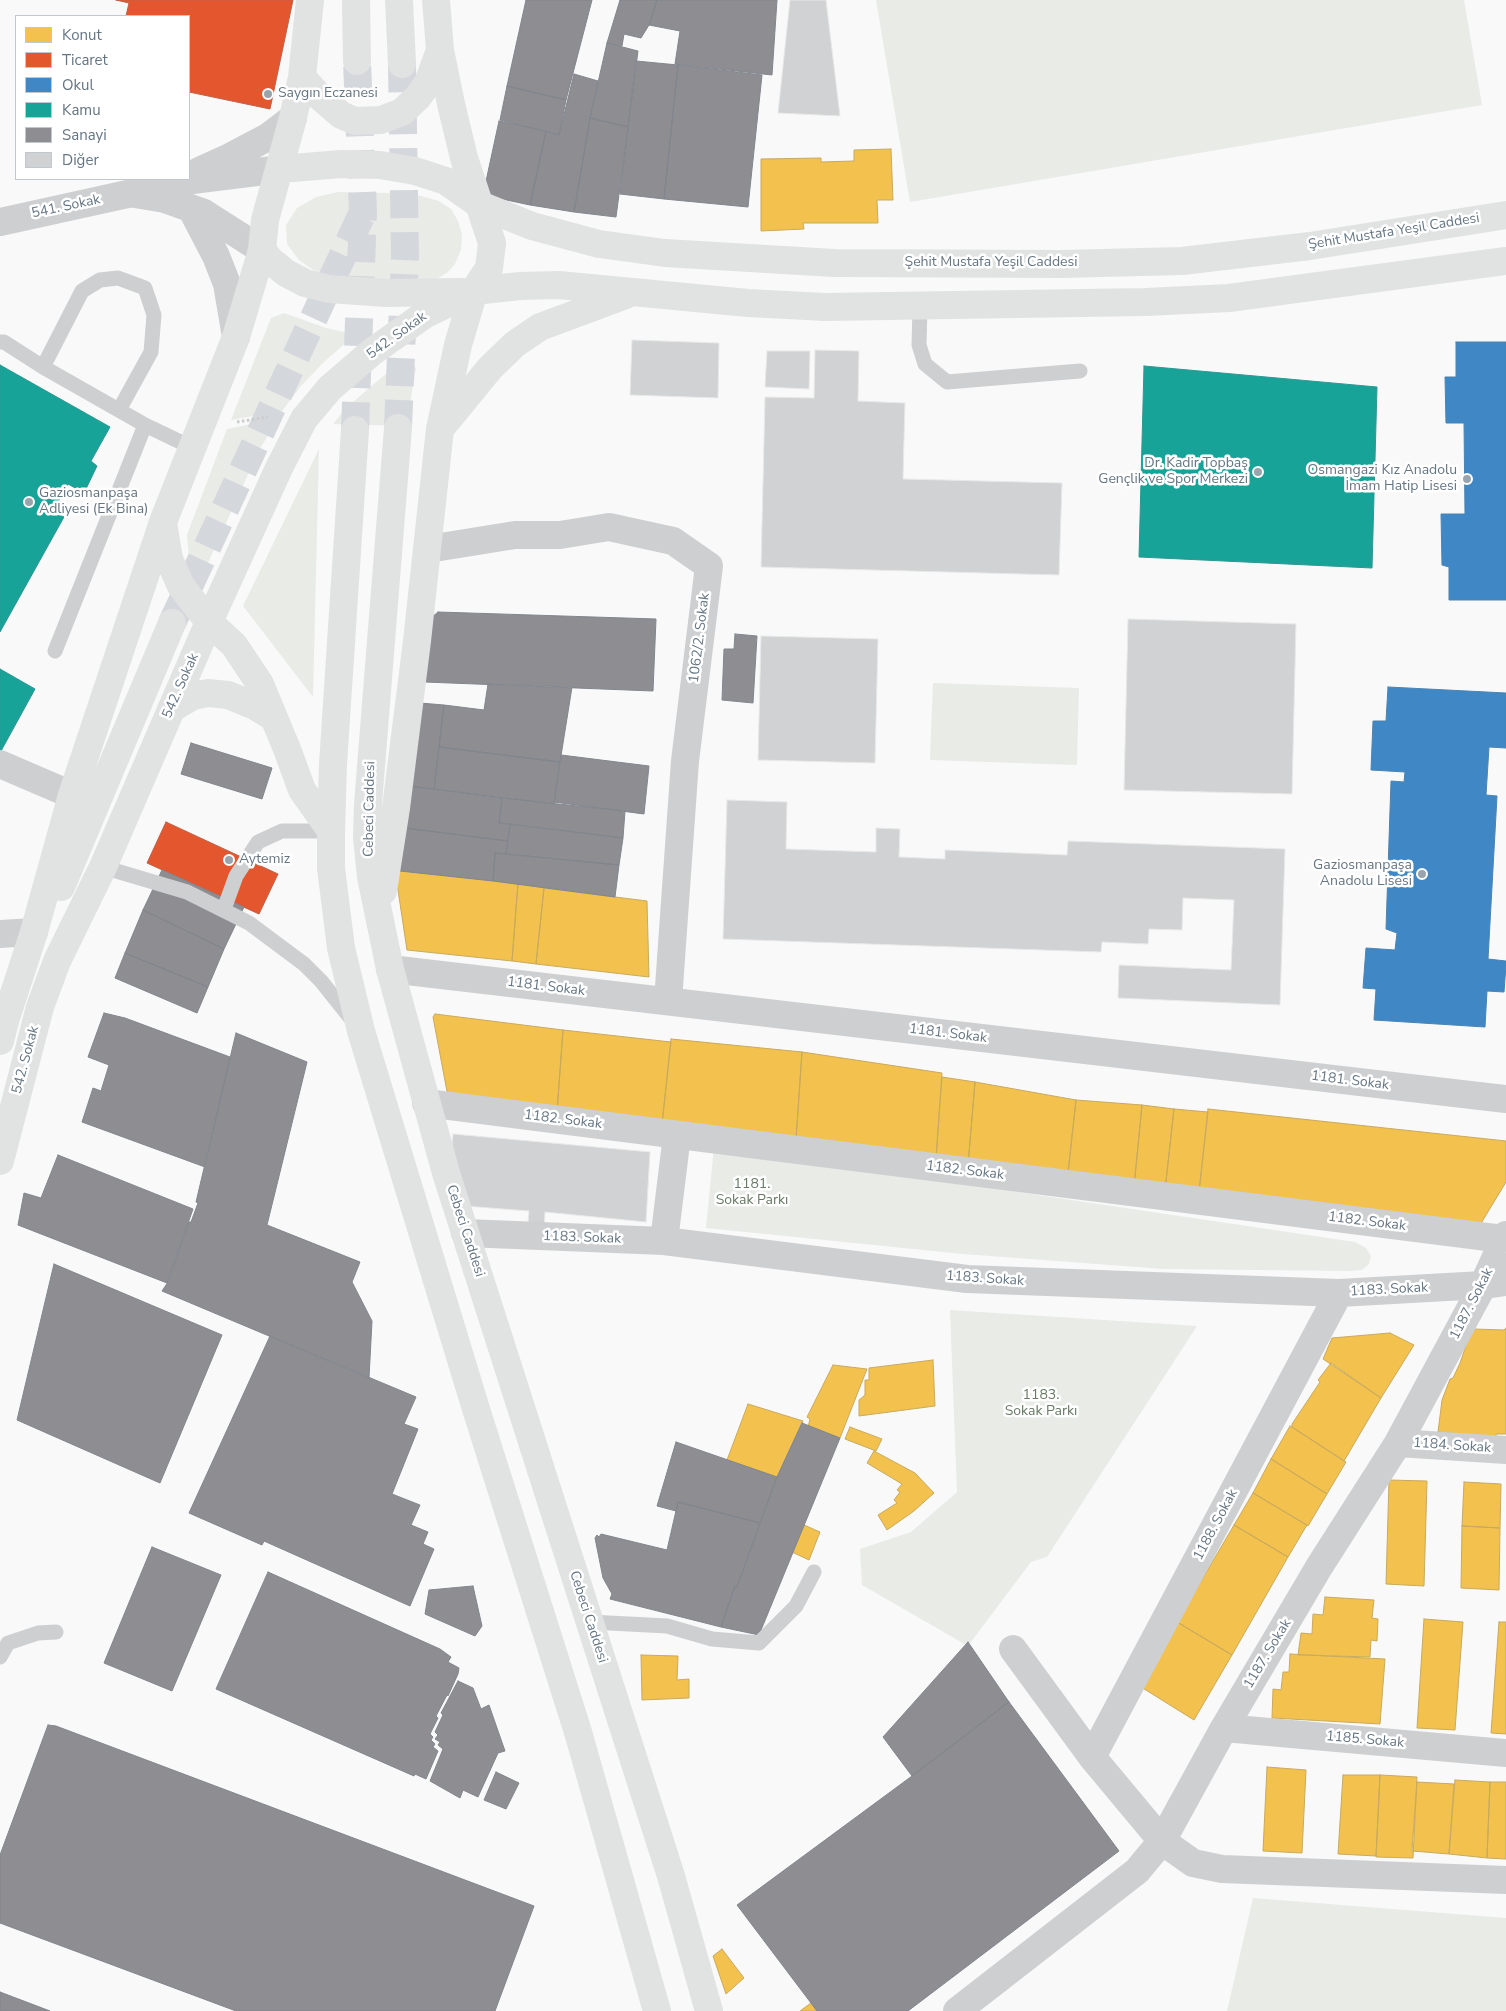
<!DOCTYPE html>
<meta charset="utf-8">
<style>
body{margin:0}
#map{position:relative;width:1506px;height:2011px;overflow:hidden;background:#f9f9f9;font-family:"Nunito Sans",sans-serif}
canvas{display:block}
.legend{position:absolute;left:15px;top:15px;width:175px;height:165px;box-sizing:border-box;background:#fff;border:1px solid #c1c8cd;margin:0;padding:6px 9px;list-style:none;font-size:15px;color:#657683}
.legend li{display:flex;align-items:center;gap:10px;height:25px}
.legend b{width:25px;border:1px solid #c1c8cd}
</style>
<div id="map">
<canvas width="1506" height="2011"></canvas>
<ul class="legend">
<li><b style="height:14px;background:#f2c14e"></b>Konut</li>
<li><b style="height:14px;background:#e4572e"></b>Ticaret</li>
<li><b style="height:14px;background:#3f88c5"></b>Okul</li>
<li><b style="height:14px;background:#17a398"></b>Kamu</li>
<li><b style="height:14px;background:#8d8d92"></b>Sanayi</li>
<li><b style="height:14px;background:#d0d2d3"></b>Diğer</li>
</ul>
</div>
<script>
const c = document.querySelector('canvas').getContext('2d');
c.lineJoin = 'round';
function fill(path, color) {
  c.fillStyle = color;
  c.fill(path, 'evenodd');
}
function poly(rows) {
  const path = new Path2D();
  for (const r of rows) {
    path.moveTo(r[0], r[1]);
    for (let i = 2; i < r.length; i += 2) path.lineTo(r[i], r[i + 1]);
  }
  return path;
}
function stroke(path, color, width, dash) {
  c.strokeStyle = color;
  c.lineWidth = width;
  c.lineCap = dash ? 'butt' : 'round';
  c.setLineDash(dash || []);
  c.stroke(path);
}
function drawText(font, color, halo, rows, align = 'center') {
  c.font = font + ' "Nunito Sans",sans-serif';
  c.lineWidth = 5;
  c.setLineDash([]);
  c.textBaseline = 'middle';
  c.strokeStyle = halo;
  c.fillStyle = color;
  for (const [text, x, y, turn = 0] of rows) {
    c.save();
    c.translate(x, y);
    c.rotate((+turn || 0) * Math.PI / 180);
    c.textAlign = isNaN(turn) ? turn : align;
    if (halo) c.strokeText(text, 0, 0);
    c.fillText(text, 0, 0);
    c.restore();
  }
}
fill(poly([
 [876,0,1464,0,1482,105,910,202],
 [338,192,391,193,421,196,439,201,451,209,458,221,462,235,461,250,455,264,448,272,437,279,426,282,328,276,313,270,299,260,287,244,286,225,297,208,316,197],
 [284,313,326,328,349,333,350,339,324,362,301,386,282,411,231,420,271,318],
 [409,360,416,368,409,409,409,426,333,424,345,409,368,389,393,368],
 [277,421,259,450,203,574,194,567,189,558,187,535,227,429,256,423],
 [319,449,313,697,243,606],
 [933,683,1079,688,1077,765,930,760],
 [714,1147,1355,1242,1366,1248,1371,1256,1369,1264,1362,1270,1351,1271,1164,1269,963,1254,706,1228],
 [950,1310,1197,1326,1047,1557,1031,1562,968,1646,862,1585,860,1549,911,1532,957,1492],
 [1253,1898,1506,1918,1506,2011,1227,2011]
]), '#e8ebe6');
const homes = poly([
 [891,149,893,200,877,200,878,223,803,223,804,229,761,231,761,159,821,158,821,162,854,161,854,150,891,149],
 [395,870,518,883,512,961,407,950,395,870],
 [518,883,544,888,536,964,512,961,518,883],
 [544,888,647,901,649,977,536,964,544,888],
 [435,1014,563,1030,557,1112,449,1102,433,1017,435,1014],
 [563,1030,671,1042,662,1124,557,1112,563,1030],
 [671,1039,802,1052,796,1139,662,1124,671,1039],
 [802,1052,942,1073,936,1158,796,1139,802,1052],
 [942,1077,975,1082,968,1165,936,1158,942,1077],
 [975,1082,1076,1100,1067,1182,968,1165,975,1082],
 [1076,1100,1142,1105,1134,1187,1067,1182,1076,1100],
 [1142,1105,1174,1109,1165,1190,1134,1187,1142,1105],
 [1174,1109,1208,1112,1199,1192,1165,1190,1174,1109],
 [1208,1109,1506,1141,1506,1182,1480,1225,1199,1192,1208,1109],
 [1506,1328,1506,1434,1496,1434,1496,1437,1438,1432,1442,1400,1450,1379,1453,1378,1460,1363,1471,1331,1474,1329,1504,1330,1506,1328],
 [1390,1333,1414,1345,1381,1398,1323,1359,1332,1338,1390,1333],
 [933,1360,935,1406,859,1416,859,1400,865,1395,865,1380,869,1380,869,1368,933,1360],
 [1331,1363,1381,1398,1344,1461,1292,1427,1292,1424,1320,1382,1318,1380,1331,1363],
 [833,1365,867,1369,840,1438,808,1427,810,1419,807,1417,833,1365],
 [748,1404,803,1421,777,1477,727,1460,748,1404],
 [1290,1426,1346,1462,1327,1494,1271,1459,1290,1426],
 [850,1427,882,1439,876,1451,845,1439,850,1427],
 [874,1451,915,1473,934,1493,914,1511,887,1530,878,1515,897,1503,894,1500,900,1492,897,1490,902,1484,867,1463,874,1451],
 [1271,1459,1327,1494,1308,1526,1253,1493,1271,1459],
 [1389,1480,1427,1481,1424,1586,1386,1584,1389,1480],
 [1464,1482,1501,1484,1500,1528,1462,1526,1464,1482],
 [1253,1493,1307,1525,1288,1557,1234,1525,1253,1493],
 [804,1525,820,1532,809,1560,792,1552,804,1525],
 [1234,1525,1288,1557,1232,1655,1177,1622,1234,1525],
 [1462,1526,1500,1528,1499,1590,1461,1588,1462,1526],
 [1325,1597,1374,1600,1372,1618,1378,1619,1377,1641,1371,1640,1370,1657,1298,1655,1301,1633,1312,1634,1313,1614,1323,1615,1325,1597],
 [1424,1619,1463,1622,1455,1730,1417,1728,1424,1619],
 [1177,1622,1232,1655,1194,1720,1141,1687,1177,1622],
 [1499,1622,1506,1622,1506,1734,1491,1733,1499,1622],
 [1290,1654,1385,1659,1380,1724,1272,1718,1273,1689,1281,1690,1283,1672,1289,1672,1290,1654],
 [641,1655,678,1656,677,1680,689,1679,689,1698,642,1700,641,1655],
 [1267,1767,1306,1770,1302,1853,1263,1851,1267,1767],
 [1343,1775,1380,1775,1376,1856,1338,1854,1343,1775],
 [1380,1775,1417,1777,1413,1858,1376,1857,1380,1775],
 [1455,1780,1490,1782,1487,1858,1449,1854,1455,1780],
 [1417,1782,1454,1784,1449,1854,1412,1851,1417,1782],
 [1490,1782,1506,1782,1506,1859,1487,1858,1490,1782],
 [722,1949,744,1978,726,1994,713,1956,722,1949],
 [811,2003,817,2011,800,2011,811,2003]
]);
fill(homes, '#f2c14e');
stroke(homes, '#c8aa5e', 1);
const shops = poly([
 [116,0,293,0,270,109,189,92,189,16,126,16,129,3,116,0],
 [166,822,278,874,259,914,147,863,166,822]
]);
fill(shops, '#e4572e');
stroke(shops, '#be6048', 1);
const schools = poly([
 [1456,342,1506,342,1506,600,1449,600,1449,567,1442,565,1441,514,1465,514,1464,423,1446,423,1445,377,1456,377,1456,342],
 [1388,687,1506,693,1506,748,1489,747,1486,795,1497,796,1488,959,1506,961,1506,965,1504,992,1487,991,1485,1027,1374,1020,1376,989,1363,988,1366,948,1395,950,1397,933,1386,929,1391,781,1404,782,1405,772,1371,770,1373,721,1386,721,1388,687]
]);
fill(schools, '#3f88c5');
stroke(schools, '#4a83b1', 1);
const public = poly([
 [0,365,110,427,91,461,97,466,84,493,68,484,53,511,64,517,0,632,0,365],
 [1144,366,1377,387,1372,568,1139,557,1144,366],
 [0,669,35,689,1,751,0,751,0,669]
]);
fill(public, '#17a398');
stroke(public, '#2e9692', 1);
const industry = poly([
 [526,0,592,0,566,100,507,86,526,0],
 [620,0,657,0,649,25,641,38,624,34,622,46,607,43,620,0],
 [657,0,777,0,772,75,675,64,680,31,649,25,657,0],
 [607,43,638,51,628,127,590,118,607,43],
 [636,61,678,65,664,199,620,194,636,61],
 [678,65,762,75,748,207,664,199,678,65],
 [574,74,598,81,590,118,574,212,530,205,546,131,559,135,574,74],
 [507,86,566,100,559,135,500,120,507,86],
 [590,118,628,127,616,217,574,212,590,118],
 [499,121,546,131,530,205,483,195,499,121],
 [438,612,656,619,653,691,425,682,431,618,438,612],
 [735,634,757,636,753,703,722,700,724,649,734,649,735,634],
 [488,684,572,687,560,762,439,747,444,705,484,710,488,684],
 [420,703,444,705,434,789,410,786,420,703],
 [191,743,272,768,262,799,181,774,191,743],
 [439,747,560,762,554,804,434,789,439,747],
 [561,755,649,766,644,814,554,802,561,755],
 [410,786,502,798,499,823,510,824,508,841,405,828,410,786],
 [502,798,625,811,623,838,499,823,502,798],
 [510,824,623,838,619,865,506,854,510,824],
 [405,828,508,841,506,854,495,853,493,881,400,871,405,828],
 [495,853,619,865,615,897,493,881,495,853],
 [162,870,244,907,224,949,143,910,162,870],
 [143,910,224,949,208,987,125,953,143,910],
 [125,953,208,987,197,1013,115,978,125,953],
 [104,1013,125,1018,230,1057,205,1167,82,1122,93,1088,101,1091,109,1065,88,1057,104,1013],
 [236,1033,307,1062,267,1225,360,1262,352,1282,372,1321,369,1378,162,1291,168,1282,189,1222,191,1222,198,1203,196,1202,236,1033],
 [58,1155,193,1209,167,1283,18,1225,24,1193,41,1198,58,1155],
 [54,1264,222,1335,160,1483,17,1420,54,1264],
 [270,1336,416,1397,404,1424,418,1429,392,1494,420,1505,411,1525,428,1532,423,1544,434,1549,410,1606,264,1541,262,1545,189,1513,270,1336],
 [802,1423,840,1438,759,1635,721,1627,735,1586,737,1587,777,1477,802,1423],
 [676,1442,777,1477,760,1523,678,1502,676,1511,657,1506,676,1442],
 [678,1502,760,1523,737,1587,735,1586,721,1627,610,1599,612,1594,603,1578,595,1538,597,1535,599,1537,601,1534,667,1550,678,1502],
 [152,1547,221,1575,172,1691,104,1663,152,1547],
 [268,1572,440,1649,451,1657,448,1662,459,1668,458,1674,448,1696,447,1695,436,1716,438,1718,430,1734,433,1737,431,1740,435,1744,433,1747,438,1751,426,1779,415,1774,414,1776,216,1689,268,1572],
 [473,1586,482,1626,475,1636,425,1614,429,1590,473,1586],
 [968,1642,1009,1702,912,1776,883,1737,968,1642],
 [458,1681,473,1688,481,1709,489,1705,505,1751,498,1753,478,1797,463,1790,460,1798,430,1781,443,1749,438,1745,440,1742,435,1739,438,1735,435,1732,443,1715,441,1713,458,1681],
 [1009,1702,1119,1851,908,2011,817,2011,737,1905,912,1776,1009,1702],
 [48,1725,56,1726,534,1906,495,2011,236,2011,0,1923,0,1855,48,1725],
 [496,1772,519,1783,506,1809,484,1800,496,1772],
 [0,1992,50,2011,0,2011,0,1992]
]);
fill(industry, '#8d8d92');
stroke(industry, '#81868e', 1);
const building = poly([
 [790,0,826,0,840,116,778,113,790,0],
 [632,340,719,343,718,398,630,395,632,340],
 [815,350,859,351,858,401,905,403,903,479,1062,483,1059,575,761,567,765,397,814,398,815,350],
 [767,351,810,351,809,389,765,387,767,351],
 [1128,619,1296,624,1292,794,1124,790,1128,619],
 [761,636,878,639,875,763,758,760,761,636],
 [727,800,787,802,786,849,876,852,876,828,900,829,899,857,945,859,945,850,1067,855,1068,841,1285,849,1280,1005,1118,998,1119,965,1231,970,1234,900,1183,898,1182,930,1149,929,1148,944,1102,942,1101,952,723,939,727,800],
 [453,1134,650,1152,646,1222,545,1212,544,1234,527,1234,529,1211,465,1206,450,1167,453,1134]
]);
fill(building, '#d0d2d3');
stroke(building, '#e8e8e8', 1);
stroke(poly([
 [398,428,405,257,402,64],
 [355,430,363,212,357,61],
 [172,623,363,212]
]), '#d4d8dc', 28, [28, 14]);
stroke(poly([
 [237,422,268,417]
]), '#cbcccd', 3, [2.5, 2.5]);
stroke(poly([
 [920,307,919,345,925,364,947,382,1080,371],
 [0,342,4,342,43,367,145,425,193,448],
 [43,367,82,291,100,280,118,278,145,288,154,315,151,352,119,410],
 [55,651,145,425],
 [103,867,187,892,249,923,304,964,321,981,353,1021],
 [224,909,236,876,258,842,282,831,331,831],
 [590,1622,667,1626,712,1639,759,1643,796,1606,814,1572],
 [0,1657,8,1643,38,1633,56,1632]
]), '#cecfd0', 15);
stroke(poly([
 [428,549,515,535,560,535,609,527,673,541,709,566,685,761,668,1001],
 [0,764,72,795],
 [0,934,34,932],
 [390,969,1506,1099],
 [426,1103,1503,1239],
 [465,1233,664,1241,967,1279,1339,1293,1483,1285,1506,1282],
 [664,1241,677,1135],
 [1398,1443,1506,1450],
 [1013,1649,1092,1757,1162,1841,1193,1863,1222,1869,1506,1880],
 [1224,1728,1506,1753],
 [1092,1757,1339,1293],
 [957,2011,1137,1871,1162,1841,1224,1728,1319,1567,1398,1443,1483,1285,1506,1235]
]), '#cecfd0', 28);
stroke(poly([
 [199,171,230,157,268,137,293,118],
 [135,194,165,199,204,213,262,250],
 [191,208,216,256,227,284,236,337],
 [0,222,132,193,160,184,281,169]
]), '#cecfd0', 28);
stroke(poly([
 [480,205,532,226,599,244,665,253,834,263,1062,264,1182,261,1310,246,1506,215],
 [474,291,520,286,559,285,748,303,825,307,1146,302,1229,298,1506,261],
 [440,429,490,368,515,344,540,327,626,295]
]), '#e1e2e2', 28);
stroke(poly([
 [356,0,357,61],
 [399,0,402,64],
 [302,77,319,96,341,115,355,121,381,120,402,112,418,97,428,83,440,50],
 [281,169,341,164,380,165,415,171,446,181,480,205],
 [262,250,271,261,286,273,305,283,329,289,386,293,463,292],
 [398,428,368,804,367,837,371,877,390,969,446,1173,671,1876,709,2011],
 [355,430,333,764,331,831,331,868,341,948,361,1031,476,1409,578,1732,657,2011],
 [163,523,169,559,181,586,209,622,234,645,260,684,287,749,302,790,331,831],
 [171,709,193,696,208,693,228,695,255,706,273,717],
 [61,887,172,623],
 [383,891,396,808,417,641,440,429,458,345,474,291,489,268,492,243,464,158,451,104,440,50,436,0],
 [0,1041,5,1021,34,932,72,795,163,522,236,337,262,250,265,220,293,118,302,77,310,0],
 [0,1161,40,1007,57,961,103,867,209,622,279,468,304,419,330,388,372,352,424,315,474,291]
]), '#e1e2e2', 28);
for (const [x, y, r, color] of [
 [268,94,5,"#99a4ac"],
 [1258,472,5,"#99a4ac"],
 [1467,479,5,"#99a4ac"],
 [29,502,5,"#99a4ac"],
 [229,860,5,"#99a4ac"],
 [1422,874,5,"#99a4ac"]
]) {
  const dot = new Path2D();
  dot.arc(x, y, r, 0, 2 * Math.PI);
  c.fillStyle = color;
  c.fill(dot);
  stroke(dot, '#fff', 2);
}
drawText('14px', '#657683', '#fff', [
 ["Saygın Eczanesi",278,94],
 ["Dr. Kadir Topbaş",1248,464,"right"],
 ["Gençlik ve Spor Merkezi",1248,480,"right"],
 ["Osmangazi Kız Anadolu",1457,471,"right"],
 ["İmam Hatip Lisesi",1457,487,"right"],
 ["Gaziosmanpaşa",39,494],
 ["Adliyesi (Ek Bina)",39,510],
 ["Aytemiz",239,860],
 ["Gaziosmanpaşa",1412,866,"right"],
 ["Anadolu Lisesi",1412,882,"right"]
], 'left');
drawText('14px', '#657683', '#fff', [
 ["541. Sokak",66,207,-12],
 ["Şehit Mustafa Yeşil Caddesi",1394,232,-9],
 ["Şehit Mustafa Yeşil Caddesi",991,263],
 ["542. Sokak",397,336,-36],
 ["1062/2. Sokak",700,638,-83],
 ["542. Sokak",181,686,-66],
 ["Cebeci Caddesi",370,809,-89],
 ["1181. Sokak",546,987,7],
 ["1181. Sokak",948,1034,7],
 ["542. Sokak",26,1060,-75],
 ["1181. Sokak",1350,1081,7],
 ["1182. Sokak",563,1120,7],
 ["1182. Sokak",965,1171,7],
 ["1182. Sokak",1367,1222,7],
 ["Cebeci Caddesi",465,1231,72],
 ["1183. Sokak",582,1238,2],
 ["1183. Sokak",985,1279,4],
 ["1183. Sokak",1389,1290,-3],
 ["1187. Sokak",1472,1304,-63],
 ["1184. Sokak",1452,1446,4],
 ["1188. Sokak",1216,1525,-62],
 ["Cebeci Caddesi",588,1617,72],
 ["1187. Sokak",1268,1654,-59],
 ["1185. Sokak",1365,1740,5]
]);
drawText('14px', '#687a64', '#fff', [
 ["1181.",752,1185],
 ["Sokak Parkı",752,1201],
 ["1183.",1041,1396],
 ["Sokak Parkı",1041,1412]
]);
</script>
